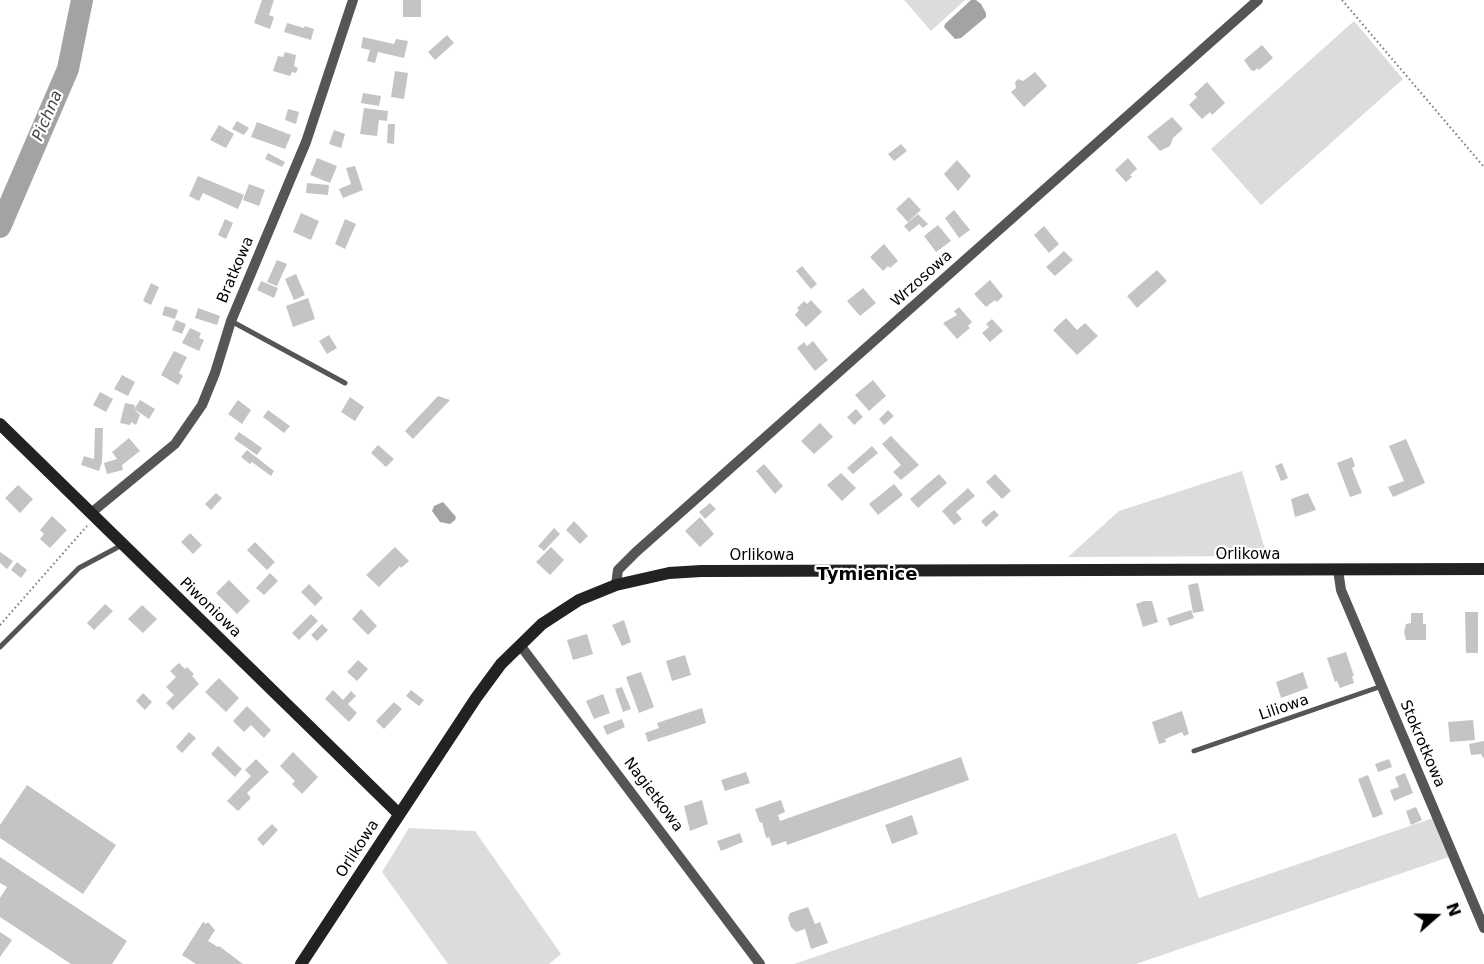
<!DOCTYPE html>
<style>
body{margin:0}
#map{position:relative;width:1484px;height:964px;overflow:hidden;background:#fff;font-family:"DejaVu Sans",sans-serif}
canvas{display:block}
.north{position:absolute;left:1406px;top:886px;width:60px;height:60px;-webkit-text-stroke:4px #fff;paint-order:stroke;rotate:70deg;font-size:16px;font-weight:700;line-height:24px;text-align:center;color:#000}
.north::after{content:'';display:block;margin:auto;width:21px;height:27px;background:#000;clip-path:polygon(50% 0,100% 100%,50% 72%,0 100%)}
</style>
<div id="map">
<canvas width="1484" height="964"></canvas>
<div class="north">N</div>
</div>
<script>
const c = document.querySelector('canvas').getContext('2d');
c.lineJoin = 'round';
function fill(path, color) {
  c.fillStyle = color;
  c.fill(path, 'evenodd');
}
function poly(rows) {
  const path = new Path2D();
  for (const r of rows) {
    path.moveTo(r[0], r[1]);
    for (let i = 2; i < r.length; i += 2) path.lineTo(r[i], r[i + 1]);
  }
  return path;
}
function stroke(path, color, width, dash) {
  c.strokeStyle = color;
  c.lineWidth = width;
  c.lineCap = dash ? 'butt' : 'round';
  c.setLineDash(dash || []);
  c.stroke(path);
}
function drawText(font, color, halo, rows, align = 'center') {
  c.font = font + ' "DejaVu Sans",sans-serif';
  c.lineWidth = 4.5;
  c.setLineDash([]);
  c.textBaseline = 'middle';
  c.strokeStyle = halo;
  c.fillStyle = color;
  for (const [text, x, y, turn = 0] of rows) {
    c.save();
    c.translate(x, y);
    c.rotate((+turn || 0) * Math.PI / 180);
    c.textAlign = isNaN(turn) ? turn : align;
    if (halo) c.strokeText(text, 0, 0);
    c.fillText(text, 0, 0);
    c.restore();
  }
}
fill(poly([
 [904,0,965,0,931,31],
 [1354,21,1403,79,1261,205,1211,149],
 [1242,471,1267,556,1068,557,1119,511],
 [1433,818,1449,857,1136,964,794,964,1176,833,1199,898],
 [409,828,475,831,561,954,549,964,448,964,382,872]
]), '#dcdcdc');
fill(poly([
 [971,0,976,0,981,4,986,13,986,17,961,38,955,39,944,27,945,24],
 [443,502,456,517,455,520,450,524,440,522,432,511,434,506]
]), '#a3a3a3');
stroke(poly([
 [0,227,68,69,82,0]
]), '#a3a3a3', 22);
fill(poly([
 [262,0,274,0,269,15,274,17,270,29,254,23],
 [403,0,421,0,421,17,403,17],
 [287,23,304,28,305,26,314,29,311,40,284,32],
 [447,35,454,43,435,60,428,52],
 [363,37,394,44,396,39,408,41,404,58,378,52,375,63,367,61,370,50,361,48],
 [1262,45,1273,58,1259,70,1258,68,1254,71,1251,70,1244,60],
 [285,52,296,55,294,66,298,68,296,73,292,72,290,76,273,71,278,56,283,57],
 [395,71,408,73,404,99,391,97],
 [1035,72,1047,86,1024,107,1011,92,1016,88,1015,82,1018,79,1023,81],
 [1207,82,1225,103,1212,115,1210,112,1202,119,1189,105,1197,97,1194,94],
 [363,93,381,96,379,106,361,103],
 [364,108,388,111,387,121,379,120,377,136,360,134],
 [288,109,299,112,296,124,285,120],
 [1172,117,1183,129,1173,138,1170,146,1160,151,1147,137],
 [237,121,249,128,244,135,232,129],
 [257,122,291,135,285,149,251,137],
 [388,124,395,124,394,144,387,143],
 [219,125,234,134,226,148,210,140],
 [334,130,345,134,341,148,329,144],
 [901,144,907,151,894,161,888,154],
 [268,153,285,162,282,167,265,159],
 [317,158,337,166,330,183,310,175],
 [1128,158,1137,169,1130,175,1132,177,1126,182,1115,170],
 [957,160,971,176,958,191,944,174],
 [355,166,363,190,343,198,339,189,351,184,346,168],
 [198,176,244,195,238,209,203,193,199,201,189,196],
 [307,183,329,185,328,195,306,193],
 [249,184,265,190,259,206,243,200],
 [909,197,921,210,908,222,896,209],
 [954,210,970,230,959,238,945,218],
 [301,213,319,221,311,240,293,232],
 [918,214,928,224,923,228,919,224,909,232,904,226],
 [225,219,233,223,226,239,218,235],
 [345,219,356,224,345,249,335,244],
 [938,225,951,241,936,252,924,236],
 [1044,226,1059,244,1049,253,1034,235],
 [884,244,898,261,890,268,888,266,883,271,870,257],
 [1064,251,1073,260,1055,276,1046,267],
 [277,260,287,264,277,286,267,282],
 [802,266,817,284,811,289,796,271],
 [1157,270,1167,281,1137,308,1127,296],
 [296,274,305,295,294,300,285,279],
 [990,280,1003,296,997,302,995,300,986,307,974,294],
 [261,281,278,288,274,298,257,290],
 [151,283,159,287,151,305,143,301],
 [863,288,876,303,860,316,847,301],
 [308,298,315,319,293,327,286,306],
 [811,300,822,312,806,327,795,315,799,310,797,308,804,301,807,304],
 [165,306,178,310,175,319,162,315],
 [959,307,972,322,968,326,970,328,957,339,943,323,957,315,954,311],
 [198,308,220,316,217,325,195,318],
 [1066,318,1077,330,1085,323,1098,336,1077,355,1053,330],
 [992,319,1003,331,990,342,982,333,989,327,986,324],
 [176,320,186,324,182,334,172,330],
 [190,328,201,333,199,338,204,340,199,351,182,343],
 [329,335,337,348,327,354,319,341],
 [813,341,828,360,815,371,797,348,804,342,807,346],
 [174,351,187,357,179,373,183,376,178,385,161,375],
 [122,375,135,382,128,396,114,389],
 [873,380,886,396,869,411,855,395],
 [100,392,113,399,106,412,93,405],
 [438,396,450,400,413,439,405,431],
 [350,397,364,407,355,421,341,412],
 [140,400,155,409,149,419,134,409,140,415,136,425,131,422,130,425,120,423,125,403,135,405,134,409],
 [238,400,251,410,242,424,228,414],
 [856,409,863,417,854,425,847,417],
 [268,410,290,426,284,433,263,417],
 [888,410,894,416,884,425,879,419],
 [820,423,833,437,814,454,801,441],
 [95,428,103,428,102,462,99,471,81,465,84,456,94,459],
 [239,432,262,448,257,455,234,439],
 [891,436,919,465,901,480,893,472,901,465,882,444],
 [129,438,140,451,122,465,123,470,107,474,104,463,117,459,112,452],
 [1406,439,1425,483,1393,497,1388,487,1404,481,1389,446],
 [378,445,394,459,386,467,371,453],
 [872,446,878,453,853,474,847,468],
 [247,450,274,471,271,476,252,462,250,464,241,457],
 [1352,457,1355,466,1352,468,1362,493,1350,497,1337,463],
 [1282,463,1288,478,1281,481,1275,466],
 [764,464,783,486,775,494,756,471],
 [841,473,856,488,842,501,827,485],
 [939,474,947,483,918,508,910,499],
 [995,474,1011,491,1002,499,986,482],
 [894,484,903,495,878,515,869,504],
 [18,485,33,499,20,513,5,498],
 [968,488,975,496,956,512,962,519,954,525,942,511],
 [216,493,222,498,211,510,205,504],
 [1308,493,1316,510,1295,517,1291,499],
 [710,503,716,509,705,519,699,512],
 [994,510,999,515,986,527,981,521],
 [52,516,67,530,50,548,40,539,44,534,40,530],
 [700,517,714,534,700,547,685,531],
 [574,521,588,536,580,544,566,530],
 [554,528,560,534,544,551,538,546],
 [190,533,202,545,193,554,181,542],
 [255,542,275,562,267,570,247,550],
 [395,547,409,561,401,568,400,566,379,587,366,575],
 [551,547,564,560,550,575,536,562],
 [0,552,13,561,7,569,0,563],
 [17,562,27,570,21,578,11,570],
 [270,573,278,581,264,595,256,588],
 [229,580,250,601,237,614,216,593],
 [1198,583,1204,611,1193,613,1188,585],
 [309,584,323,598,315,606,301,592],
 [1144,601,1152,601,1158,622,1143,627,1136,604],
 [105,604,113,611,94,630,87,623],
 [142,605,157,619,143,633,128,619],
 [361,609,377,626,368,635,352,619],
 [1191,610,1194,618,1170,626,1167,618],
 [1465,612,1478,612,1478,653,1466,653],
 [1411,613,1423,613,1423,624,1426,624,1426,640,1406,640,1404,632,1406,624,1411,623],
 [311,614,318,621,299,640,292,633],
 [624,620,631,642,622,646,612,625],
 [322,624,328,630,317,641,311,635],
 [587,634,593,654,573,660,567,640],
 [1346,652,1354,676,1352,676,1354,683,1340,688,1337,681,1335,682,1327,658],
 [685,655,691,675,672,681,666,661],
 [358,660,368,669,357,681,347,672],
 [179,663,185,669,187,667,194,674,192,676,199,684,173,710,166,703,174,695,166,687,176,677,170,671],
 [641,672,654,707,639,713,626,677],
 [1303,672,1308,688,1281,698,1276,682],
 [219,678,239,698,226,712,205,692],
 [622,687,631,709,623,712,615,689],
 [333,690,343,700,351,691,356,696,348,704,357,713,349,722,325,699],
 [411,690,424,700,419,706,406,696],
 [143,693,152,702,145,710,136,701],
 [603,694,610,713,594,719,586,701],
 [394,702,402,709,384,729,376,721],
 [247,706,271,730,264,738,251,725,244,732,233,721],
 [702,708,706,723,648,742,645,733,659,728,657,723],
 [1182,711,1189,734,1184,736,1182,732,1165,739,1166,742,1159,744,1152,722],
 [622,719,625,727,607,735,603,726],
 [1473,720,1475,740,1450,742,1448,722],
 [189,732,196,738,182,753,176,747],
 [1484,741,1484,759,1481,754,1471,755,1469,744],
 [218,746,242,769,235,777,211,754],
 [293,752,318,777,302,794,292,784,295,781,280,766],
 [961,757,969,780,787,845,786,841,772,846,769,837,766,838,762,822,760,823,755,809,781,800,785,812,778,815,780,821],
 [256,759,269,772,247,793,251,798,238,811,227,801,251,776,245,770],
 [1389,759,1392,767,1378,772,1375,764],
 [746,772,750,783,725,791,721,780],
 [1405,773,1413,793,1394,801,1390,790,1399,787,1395,777],
 [1368,775,1383,814,1373,818,1358,779],
 [27,785,116,845,83,894,0,838,0,825],
 [702,800,708,824,690,831,684,806],
 [1416,807,1422,820,1411,825,1406,811],
 [912,815,918,834,892,844,885,825],
 [272,824,278,830,263,846,257,839],
 [740,833,743,842,721,851,717,841],
 [0,857,127,941,112,964,71,964,0,917,0,898,7,887,0,883],
 [808,907,815,924,820,922,828,943,811,949,805,929,796,932,791,927,788,918,790,913],
 [203,922,206,924,208,922,215,930,208,941,218,947,219,946,243,964,196,964,182,955],
 [0,932,12,940,0,957]
]), '#c4c4c4');
stroke(poly([
 [1342,0,1484,167],
 [0,625,87,526]
]), '#777', 2, [1.5, 3]);
stroke(poly([
 [231,321,345,383],
 [0,647,79,568,122,545],
 [1194,751,1382,686]
]), '#555', 5);
stroke(poly([
 [91,513,175,444,202,405,215,373,231,321,306,142,353,0],
 [1338,570,1341,590,1484,928],
 [616,585,618,570,636,552,1258,0],
 [520,645,760,964]
]), '#555', 10);
stroke(poly([
 [0,424,399,814],
 [301,964,476,698,501,664,542,624,579,600,616,585,669,573,701,571,1484,569]
]), '#222', 12);
drawText('15px', '#000', '#fff', [
 ["Bratkowa",236,270,-67],
 ["Wrzosowa",922,279,-42],
 ["Orlikowa",1248,555],
 ["Orlikowa",762,556],
 ["Piwoniowa",210,608,44],
 ["Liliowa",1284,708,-19],
 ["Stokrotkowa",1422,744,67],
 ["Nagietkowa",653,795,53],
 ["Orlikowa",358,849,-57]
]);
drawText('italic 16px', '#444', '#fff', [
 ["Pichna",48,116,-67]
]);
drawText('bold 18px', '#000', '#fff', [
 ["Tymienice",867,575]
]);
</script>
